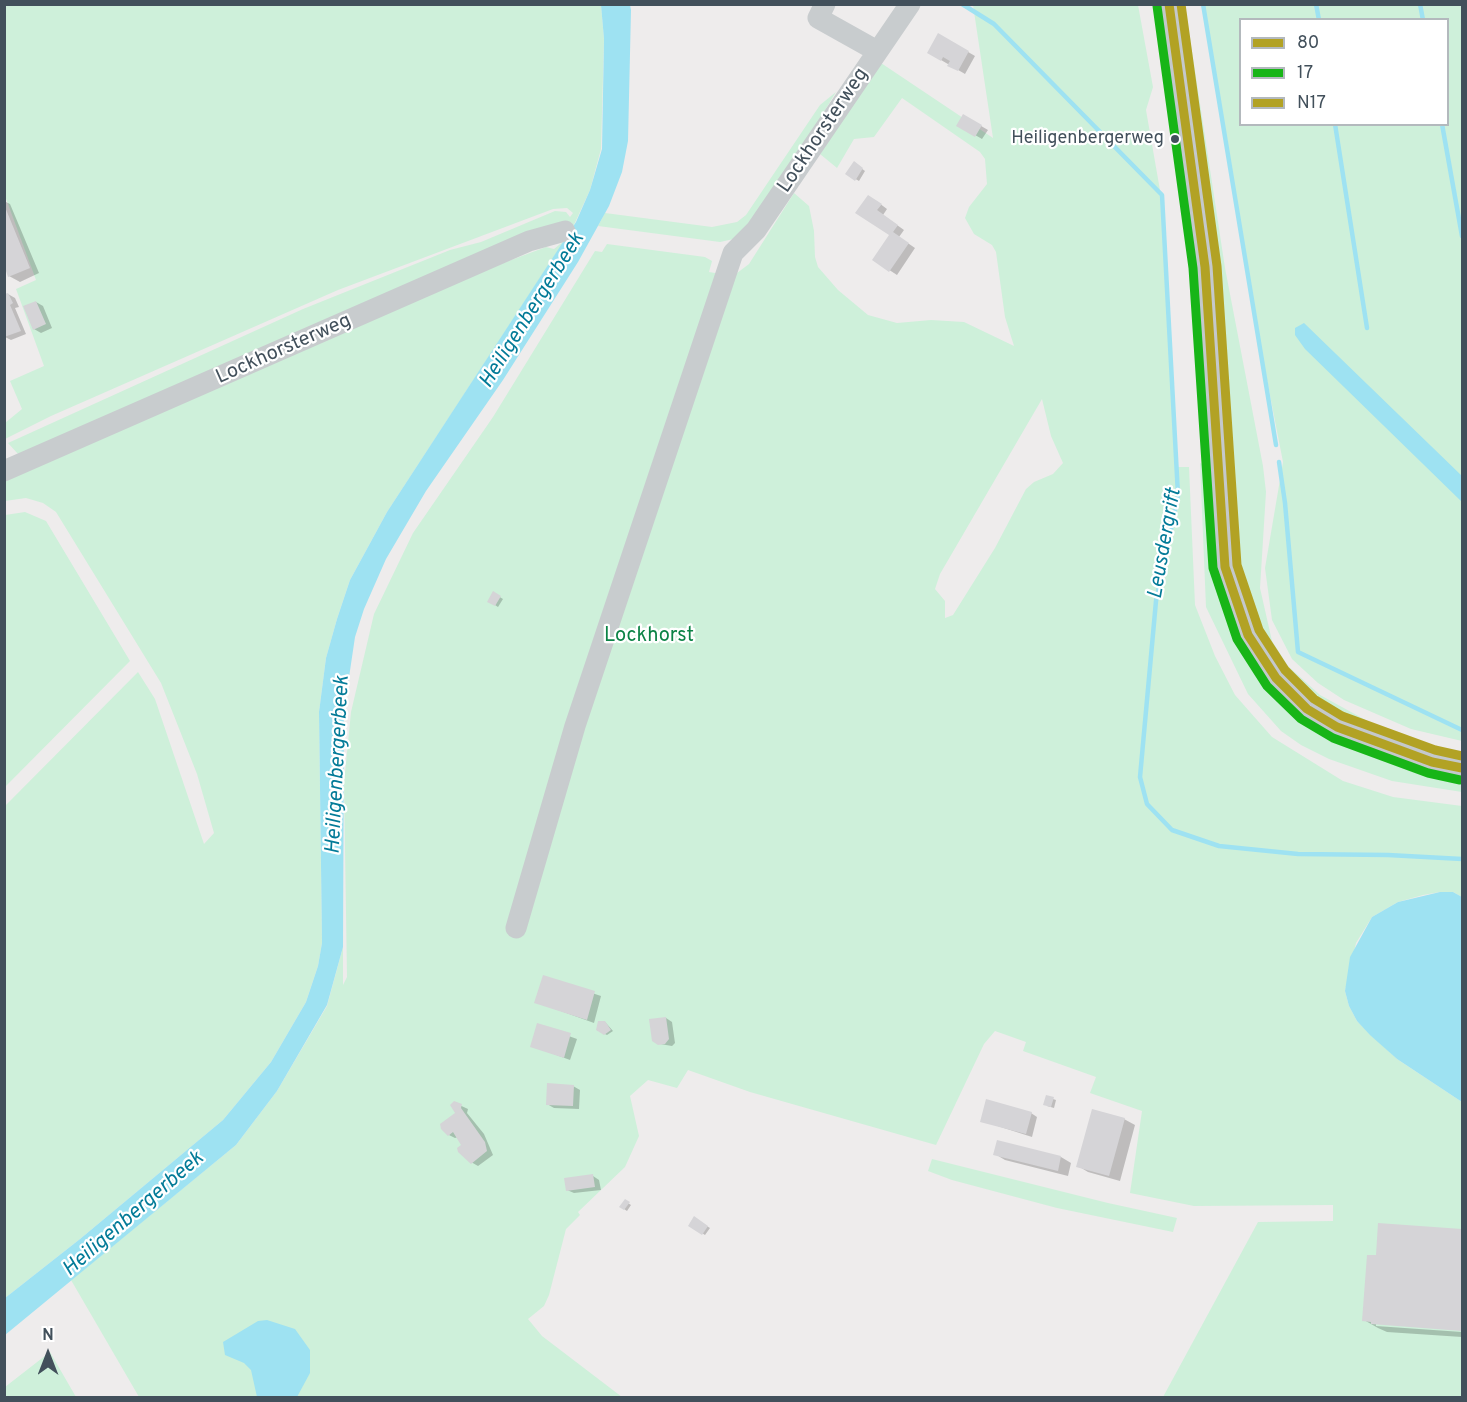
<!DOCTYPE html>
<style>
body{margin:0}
#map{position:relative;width:1467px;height:1402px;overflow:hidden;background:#eeecec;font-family:Overpass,sans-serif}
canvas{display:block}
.frame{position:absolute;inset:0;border:6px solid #42505b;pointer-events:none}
.legend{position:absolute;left:1239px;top:18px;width:210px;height:108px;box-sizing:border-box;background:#fff;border:2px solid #b3b9bd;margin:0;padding:8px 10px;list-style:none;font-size:18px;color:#42505b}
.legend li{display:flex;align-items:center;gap:12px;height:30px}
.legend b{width:30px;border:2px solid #b3b9bd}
.north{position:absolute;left:18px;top:1324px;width:60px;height:60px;-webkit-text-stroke:4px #fff;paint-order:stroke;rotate:0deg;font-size:16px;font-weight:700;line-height:24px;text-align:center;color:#42505b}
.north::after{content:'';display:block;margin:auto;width:21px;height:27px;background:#42505b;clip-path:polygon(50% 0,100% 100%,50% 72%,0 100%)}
</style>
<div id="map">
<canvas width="1467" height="1402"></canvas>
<div class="frame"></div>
<ul class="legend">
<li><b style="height:8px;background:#b2a224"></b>80</li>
<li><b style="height:8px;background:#17b517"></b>17</li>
<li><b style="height:8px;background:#b2a224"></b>N17</li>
</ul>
<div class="north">N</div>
</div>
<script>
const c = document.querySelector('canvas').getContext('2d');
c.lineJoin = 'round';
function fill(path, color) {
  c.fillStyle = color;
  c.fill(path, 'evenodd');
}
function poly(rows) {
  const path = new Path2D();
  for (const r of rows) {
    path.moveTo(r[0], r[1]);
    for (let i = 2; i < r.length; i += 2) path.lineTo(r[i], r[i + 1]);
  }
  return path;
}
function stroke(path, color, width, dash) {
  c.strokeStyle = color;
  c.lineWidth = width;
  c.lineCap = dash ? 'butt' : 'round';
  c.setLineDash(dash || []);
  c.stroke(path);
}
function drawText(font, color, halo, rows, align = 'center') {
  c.font = font + ' Overpass,sans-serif';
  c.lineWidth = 4.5;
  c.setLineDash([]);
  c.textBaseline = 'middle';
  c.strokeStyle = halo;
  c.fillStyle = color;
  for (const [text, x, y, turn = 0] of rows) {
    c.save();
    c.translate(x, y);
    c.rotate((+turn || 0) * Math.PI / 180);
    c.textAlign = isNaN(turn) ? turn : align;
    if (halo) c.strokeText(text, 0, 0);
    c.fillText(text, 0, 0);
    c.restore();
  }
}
fill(poly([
 [4,5,601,5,604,39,601,149,590,190,573,227,18,454,8,443,303,309,450,250,481,242,555,211,566,212,570,217,573,213,567,208,553,209,338,290,51,416,5,439,5,423,22,409,10,381,44,366,16,289,36,280,5,196],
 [973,5,1138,5,1153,87,1146,110,1161,196,1176,467,1189,467,1195,605,1215,656,1235,695,1272,737,1343,781,1393,797,1462,806,1462,897,1453,892,1440,892,1423,895,1398,902,1372,917,1356,943,1345,991,1349,1006,1357,1021,1397,1059,1462,1102,1462,1397,1163,1397,1258,1222,1333,1221,1333,1205,1194,1206,1130,1193,1142,1111,1090,1093,1096,1077,1023,1051,1026,1042,995,1031,984,1044,936,1145,750,1092,688,1070,677,1088,648,1080,630,1096,639,1136,625,1167,578,1212,580,1215,566,1229,549,1295,544,1306,528,1319,542,1336,622,1397,139,1397,71,1280,236,1145,277,1091,327,1006,343,947,343,985,347,977,344,783,351,712,374,614,413,533,493,417,595,251,602,252,607,244,705,257,712,261,709,272,733,276,749,264,794,193,809,206,814,231,815,257,818,267,838,290,868,315,897,323,931,320,964,322,1014,346,1005,317,996,252,992,245,974,234,965,218,969,207,987,184,985,159,980,152,902,98,874,137,854,139,837,168,820,154,881,63,993,138],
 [1042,399,1051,436,1063,463,1053,474,1034,482,1026,489,995,548,953,615,945,618,945,601,935,589,940,574],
 [1179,5,1185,5,1225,268,1263,466,1266,492,1260,588,1272,641,1288,666,1320,695,1373,724,1449,756,1332,714,1298,687,1273,657,1259,633,1235,564],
 [1203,5,1462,5,1462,741,1411,729,1344,700,1318,683,1292,659,1272,620,1265,568,1283,462,1246,272],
 [1240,20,1448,20,1448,124,1240,124],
 [836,92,796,158,738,238,720,242,598,226,605,213,712,227,737,222,746,215,820,105],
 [565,240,387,512,350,580,337,619,326,658,319,712,322,943,318,966,306,1002,271,1062,223,1120,80,1239,5,1298,5,806,138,672,155,699,204,844,214,833,197,774,161,683,56,512,43,503,26,498,5,501,5,479,495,266,546,247,554,249],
 [1200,463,1205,465,1213,543,1228,609,1358,747,1412,767,1462,776,1462,792,1392,781,1329,759,1301,745,1281,731,1248,694,1206,607],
 [25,512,46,521,130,661,5,787,5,515],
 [932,1159,1108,1203,1177,1218,1173,1232,1057,1208,952,1180,928,1171],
 [50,1352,76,1397,5,1397,5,1387]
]), '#cef0da');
fill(poly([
 [601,5,630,5,631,10,628,141,622,172,609,206,578,262,503,380,426,491,386,559,364,609,355,637,344,711,343,947,327,1005,277,1091,236,1145,5,1335,5,1298,80,1239,223,1120,271,1062,306,1002,318,966,322,943,319,712,326,658,337,619,350,580,387,512,576,222,590,190,602,149,604,39],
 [1304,323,1462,476,1462,502,1305,349,1295,335,1295,328],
 [1440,892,1453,892,1462,897,1462,1102,1397,1059,1370,1035,1357,1021,1349,1006,1345,991,1350,957,1372,917,1398,902],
 [267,1320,295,1329,310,1350,310,1373,297,1397,257,1397,251,1370,244,1363,225,1355,223,1342,258,1321]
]), '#9ee2f2');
fill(poly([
 [939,35,975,56,965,74,929,53],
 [964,116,988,130,982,139,958,125],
 [854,163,865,171,859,181,847,174],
 [875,200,887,209,883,215,904,230,899,237,915,248,897,275,874,260,891,234,857,213],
 [4,201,10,204,39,273,20,282,9,276,4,264],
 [8,294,15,298,19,307,15,308,26,334,11,340,5,337],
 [36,302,43,306,52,328,41,333,34,329],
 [493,593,503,599,498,607,489,601],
 [544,977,601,996,594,1023,536,1002],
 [666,1018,672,1022,675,1043,672,1046,660,1044],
 [605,1022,613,1031,607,1035,597,1030],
 [538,1025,577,1039,570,1060,532,1046],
 [573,1086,580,1090,579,1109,554,1108,547,1104],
 [1053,1099,1056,1100,1054,1108,1047,1106],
 [455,1103,468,1109,467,1113,484,1134,493,1155,478,1166,471,1162,458,1137,455,1138,449,1135,457,1114],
 [1031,1113,1037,1117,1032,1137,982,1121],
 [1124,1119,1135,1125,1120,1181,1088,1172,1078,1166],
 [995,1154,1061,1157,1071,1163,1068,1176,1005,1160],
 [593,1176,599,1180,601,1190,574,1193,567,1190],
 [625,1201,631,1205,627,1211,621,1207],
 [694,1218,710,1228,705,1235,690,1225],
 [1380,1225,1462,1231,1462,1329,1376,1323,1376,1326,1462,1332,1462,1337,1387,1332,1378,1328,1364,1320,1377,1257]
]), '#0003');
stroke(poly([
 [962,4,994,24,1162,195,1178,495,1156,601,1140,777,1147,804,1172,830,1219,846,1298,854,1388,855,1462,859],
 [1203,4,1276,445],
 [1316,4,1319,20],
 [1420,4,1423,20],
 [1335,124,1367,328],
 [1442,124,1462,236],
 [1279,462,1285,503,1298,652,1462,730]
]), '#9ee2f2', 4.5);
fill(poly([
 [938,33,969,51,958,71,947,66,950,61,943,57,941,61,927,53],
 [963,114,982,125,975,137,956,126],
 [854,161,863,168,855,181,845,174],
 [868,195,882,204,877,210,898,225,893,232,909,243,889,272,872,260,889,235,855,213],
 [5,207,30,268,8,277,5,268],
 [8,293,13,303,10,305,21,331,4,337,4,294],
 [36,301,46,324,33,330,23,306],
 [493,591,501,596,495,606,487,602],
 [543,975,595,991,587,1020,534,1003],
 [666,1017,669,1039,665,1044,658,1045,652,1041,649,1019],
 [598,1021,605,1021,611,1030,604,1035,596,1030],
 [537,1023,571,1033,564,1058,530,1047],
 [547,1083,574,1085,573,1106,546,1105],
 [1046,1095,1054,1097,1051,1107,1043,1105],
 [986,1099,1032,1112,1026,1134,980,1122],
 [454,1101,462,1104,461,1108,485,1142,487,1151,471,1164,458,1152,457,1148,461,1145,453,1132,448,1136,441,1129,440,1124,455,1113,450,1105],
 [1092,1109,1125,1118,1109,1176,1076,1167],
 [997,1140,1061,1156,1058,1171,993,1155],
 [593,1174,595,1187,566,1191,564,1178],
 [625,1199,630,1202,624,1210,619,1207],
 [694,1216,708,1226,702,1235,688,1226],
 [1378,1223,1462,1229,1462,1331,1371,1324,1371,1322,1362,1321,1367,1255,1376,1255]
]), '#d5d4d7');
stroke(poly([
 [825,4,818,18,877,51],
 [4,471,529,241,565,231],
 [516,928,575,726,733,253,756,230,910,4]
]), '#c8ccce', 21);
stroke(poly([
 [1169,4,1205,267,1225,567,1236,602,1248,635,1276,678,1307,709,1337,727,1432,762,1462,768]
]), '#c4c8cc', 26);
stroke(poly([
 [1169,4,1205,267,1225,567,1248,635,1276,678,1307,709,1337,727,1432,762,1462,768]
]), '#b2a224', 9);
stroke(poly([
 [1157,6,1193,268,1213,568,1237,639,1267,686,1301,719,1333,738,1428,773,1460,780]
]), '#17b517', 9);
stroke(poly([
 [1181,4,1217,266,1237,565,1259,630,1285,670,1314,699,1342,716,1435,750,1462,756]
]), '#b2a224', 9);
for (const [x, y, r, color] of [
 [1175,139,5,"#42505b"]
]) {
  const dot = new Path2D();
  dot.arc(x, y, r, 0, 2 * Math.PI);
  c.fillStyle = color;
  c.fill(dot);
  stroke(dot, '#fff', 2);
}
drawText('18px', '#42505b', '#fff', [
 ["Heiligenbergerweg",1164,139]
], 'right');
drawText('20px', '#42505b', '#fff', [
 ["Lockhorsterweg",824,131,-56],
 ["Lockhorsterweg",284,350,-24]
]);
drawText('20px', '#0c8346', '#fff', [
 ["Lockhorst",649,637]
]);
drawText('italic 21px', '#037b98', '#fff', [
 ["Heiligenbergerbeek",533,311,-58],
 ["Leusdergrift",1166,544,-80],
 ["Heiligenbergerbeek",339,765,-87],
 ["Heiligenbergerbeek",134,1215,-41]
]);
</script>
